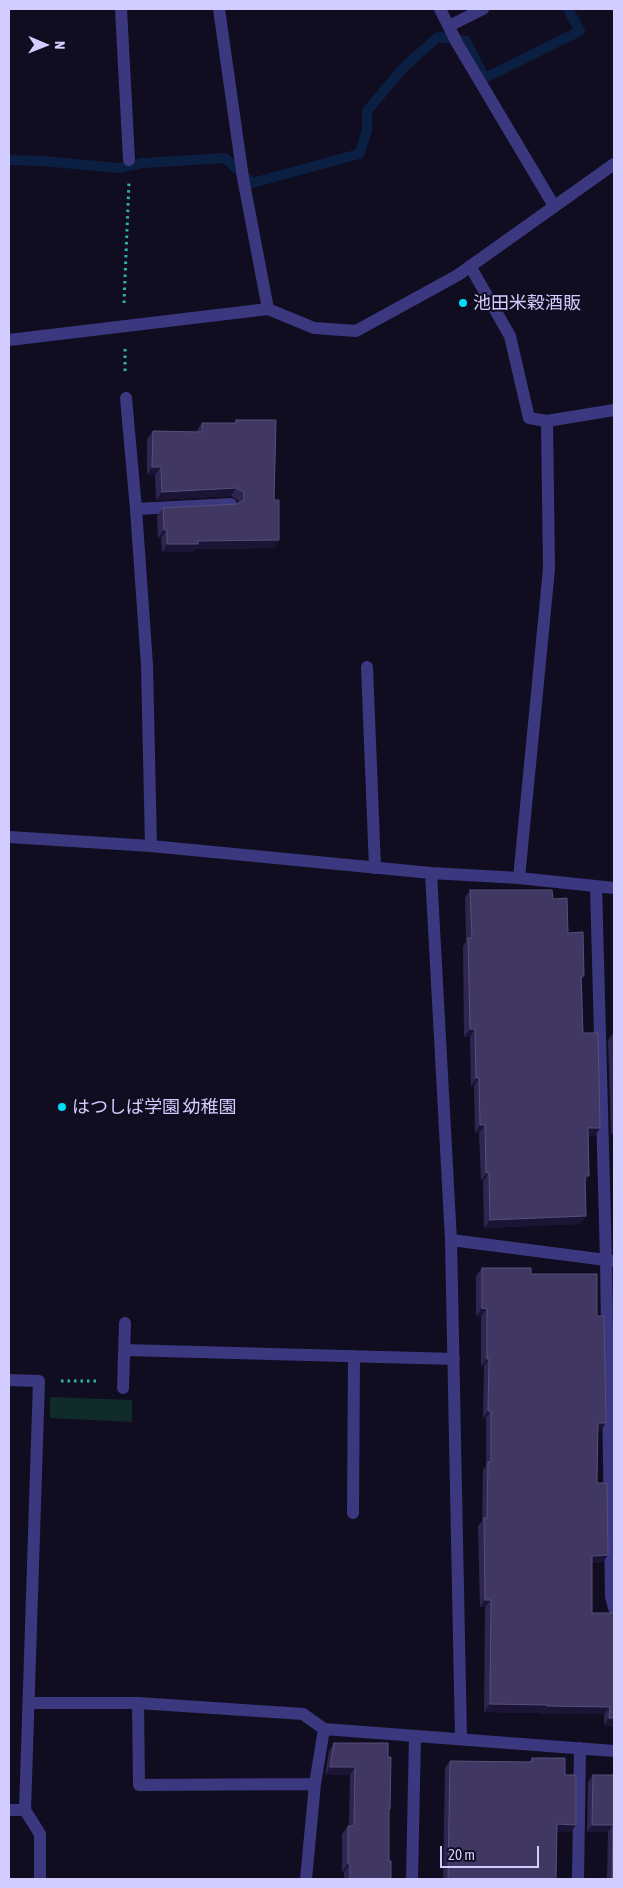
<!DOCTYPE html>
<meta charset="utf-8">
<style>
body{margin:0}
#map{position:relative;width:623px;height:1888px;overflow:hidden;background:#100d21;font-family:"Asap Condensed",sans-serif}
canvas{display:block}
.frame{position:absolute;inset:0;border:10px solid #d3cdff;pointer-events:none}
.north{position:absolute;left:20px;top:20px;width:50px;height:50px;-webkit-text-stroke:4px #100d21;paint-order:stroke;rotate:91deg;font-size:14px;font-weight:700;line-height:20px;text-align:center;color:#d3cdff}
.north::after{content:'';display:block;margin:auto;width:18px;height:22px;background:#d3cdff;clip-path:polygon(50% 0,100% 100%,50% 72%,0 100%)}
.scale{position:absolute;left:440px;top:1846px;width:99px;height:22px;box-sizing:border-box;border:2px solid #d3cdff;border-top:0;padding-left:6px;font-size:15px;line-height:18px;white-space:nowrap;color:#d3cdff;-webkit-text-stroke:4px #100d21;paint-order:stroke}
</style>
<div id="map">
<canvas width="623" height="1888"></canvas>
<div class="frame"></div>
<div class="north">N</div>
<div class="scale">20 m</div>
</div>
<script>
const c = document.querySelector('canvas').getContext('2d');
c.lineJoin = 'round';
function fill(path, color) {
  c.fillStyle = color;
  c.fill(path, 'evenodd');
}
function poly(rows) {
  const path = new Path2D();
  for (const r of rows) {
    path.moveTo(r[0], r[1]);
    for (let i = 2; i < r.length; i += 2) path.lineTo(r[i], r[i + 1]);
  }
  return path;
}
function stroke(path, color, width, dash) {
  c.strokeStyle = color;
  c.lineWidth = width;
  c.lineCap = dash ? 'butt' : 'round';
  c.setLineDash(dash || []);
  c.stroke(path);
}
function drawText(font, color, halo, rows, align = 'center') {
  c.font = font + ' "Asap Condensed","Noto Sans JP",sans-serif';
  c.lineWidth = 4;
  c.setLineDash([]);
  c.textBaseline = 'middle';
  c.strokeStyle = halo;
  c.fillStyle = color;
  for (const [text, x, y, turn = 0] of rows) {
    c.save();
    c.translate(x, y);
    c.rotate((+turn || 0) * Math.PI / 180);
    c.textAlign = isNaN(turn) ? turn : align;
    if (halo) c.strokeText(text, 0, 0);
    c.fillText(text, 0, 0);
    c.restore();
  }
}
fill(poly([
 [50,1397,132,1400,132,1422,50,1418]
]), '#102b2a');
stroke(poly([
 [9,160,43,161,118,168,143,163,225,158,252,183,359,154,367,131,367,111,403,68,438,37,466,41,485,78,580,31,568,9]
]), '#0b1f42', 10);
stroke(poly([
 [124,303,129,182],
 [125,349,125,375],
 [61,1381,100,1381]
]), '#2db3ac', 3, [2.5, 4]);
stroke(poly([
 [449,26,483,9],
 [470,266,510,336,529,418,547,421]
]), '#3b3880', 12);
stroke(poly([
 [121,9,129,160],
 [219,9,243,178,268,309],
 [440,9,457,43,554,206],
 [9,340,268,309,314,328,356,331,458,275,614,164],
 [126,398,136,509,147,665,151,846],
 [136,509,231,504],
 [367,667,375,868],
 [9,837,151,846,431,873,519,878,614,888],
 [431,873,451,1240,461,1738],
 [519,878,549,569,547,421,614,410],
 [596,886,606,1260,611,1597,614,1608],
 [451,1240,614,1261],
 [125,1350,454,1359],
 [9,1380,39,1381,25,1810,9,1810],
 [123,1388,125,1323],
 [353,1513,354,1356],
 [30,1703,138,1703,303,1714,324,1729,614,1751],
 [138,1703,139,1785,315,1784],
 [25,1810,40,1834,40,1879],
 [306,1879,315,1784,324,1729],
 [412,1879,415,1736],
 [578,1879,580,1748]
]), '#3b3880', 12);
fill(poly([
 [236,420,274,500,279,540,274,548,194,549,193,552,162,552,161,538,158,538,157,516,163,508,238,504,238,500,231,496,156,500,155,475,147,474,147,439,153,431,196,432,202,423,234,423],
 [470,890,553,899,568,933,584,976,582,979,583,1033,595,1136,588,1136,589,1176,585,1183,586,1216,580,1224,484,1228,483,1181,481,1181,479,1133,475,1133,474,1086,471,1086,470,1037,464,1037,463,946,466,941,465,898],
 [614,1032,614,1135,611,1135,608,1040],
 [482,1268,531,1274,597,1316,600,1431,598,1431,597,1479,608,1555,602,1563,592,1563,592,1613,614,1613,614,1726,604,1725,604,1714,542,1714,542,1713,484,1712,485,1607,480,1607,478,1526,482,1521,483,1470,486,1466,486,1418,483,1418,484,1366,481,1366,481,1316,476,1316,476,1276],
 [334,1743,388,1757,390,1809,389,1811,389,1861,391,1879,344,1879,344,1872,342,1872,342,1834,348,1826,349,1826,350,1775,325,1775,329,1751],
 [532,1758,565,1775,576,1825,571,1832,557,1832,556,1879,443,1879,445,1768,450,1761,529,1762],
 [593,1775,614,1775,614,1879,607,1879,608,1832,587,1832,588,1782]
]), '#2e264f');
fill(poly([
 [152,467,161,467,155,475,147,474],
 [236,488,231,496,156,500,162,492],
 [164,530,167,530,161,538,158,538],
 [279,540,274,548,194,549,193,552,162,552,167,544,198,541],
 [470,1029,475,1029,470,1037,464,1037],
 [476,1078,479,1078,474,1086,471,1086],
 [480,1125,485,1125,479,1133,475,1133],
 [588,1128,600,1128,595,1136,582,1136],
 [614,1130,614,1135,611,1135],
 [486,1173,489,1173,483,1181,481,1181],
 [585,1176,589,1176,584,1184],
 [586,1216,580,1224,484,1228,490,1220],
 [482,1308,487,1309,481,1316,476,1316],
 [487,1359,489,1359,484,1366,481,1366],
 [488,1411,491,1411,486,1418,483,1418],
 [598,1423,606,1423,600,1431,592,1431],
 [608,1555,602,1563,586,1563,592,1556],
 [485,1600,491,1600,485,1607,480,1607],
 [490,1704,547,1705,542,1713,484,1712],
 [547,1706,610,1707,604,1714,542,1714],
 [609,1718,614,1718,614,1726,604,1725],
 [330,1767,355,1767,350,1775,325,1775],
 [557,1824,576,1825,571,1832,552,1832],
 [592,1825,613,1825,608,1832,587,1832],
 [348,1864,350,1864,344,1872,342,1872]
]), '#1b1435');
const building = poly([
 [236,420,276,420,274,500,279,500,279,540,198,541,198,544,167,544,167,530,164,530,163,508,237,504,244,500,244,492,236,488,162,492,161,467,152,467,153,431,202,432,202,423,236,423,236,420],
 [470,890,552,890,553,899,567,898,568,933,583,932,584,976,581,976,583,1033,598,1033,600,1128,588,1128,589,1176,585,1176,586,1216,490,1220,489,1173,486,1173,485,1125,480,1125,479,1078,476,1078,475,1029,470,1029,468,938,472,938,470,890],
 [482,1268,531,1268,531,1274,597,1274,597,1316,604,1316,606,1423,598,1423,597,1479,597,1483,607,1483,608,1555,592,1556,592,1613,614,1613,614,1718,609,1718,610,1707,547,1706,547,1705,490,1704,491,1600,485,1600,484,1518,487,1518,488,1462,491,1462,491,1411,488,1411,489,1359,487,1359,487,1309,482,1308,482,1268],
 [334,1743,388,1743,388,1757,391,1757,390,1809,389,1809,389,1861,391,1861,391,1879,350,1879,350,1864,348,1864,348,1826,354,1826,355,1767,330,1767,334,1743],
 [532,1758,565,1758,565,1775,576,1775,576,1825,557,1824,556,1879,448,1879,450,1761,532,1762,532,1758],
 [593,1775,614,1775,614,1879,612,1879,613,1825,592,1825,593,1775]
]);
fill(building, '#403862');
stroke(building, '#574f7b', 1);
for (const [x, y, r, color] of [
 [463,303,5,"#00dcf8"],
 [62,1107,5,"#00dcf8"]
]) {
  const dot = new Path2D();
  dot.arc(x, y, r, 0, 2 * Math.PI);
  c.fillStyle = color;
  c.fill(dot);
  stroke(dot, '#100d21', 2);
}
drawText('18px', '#d3cdff', '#100d21', [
 ["池田米穀酒販",473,303],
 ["はつしば学園 幼稚園",72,1107]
], 'left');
</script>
